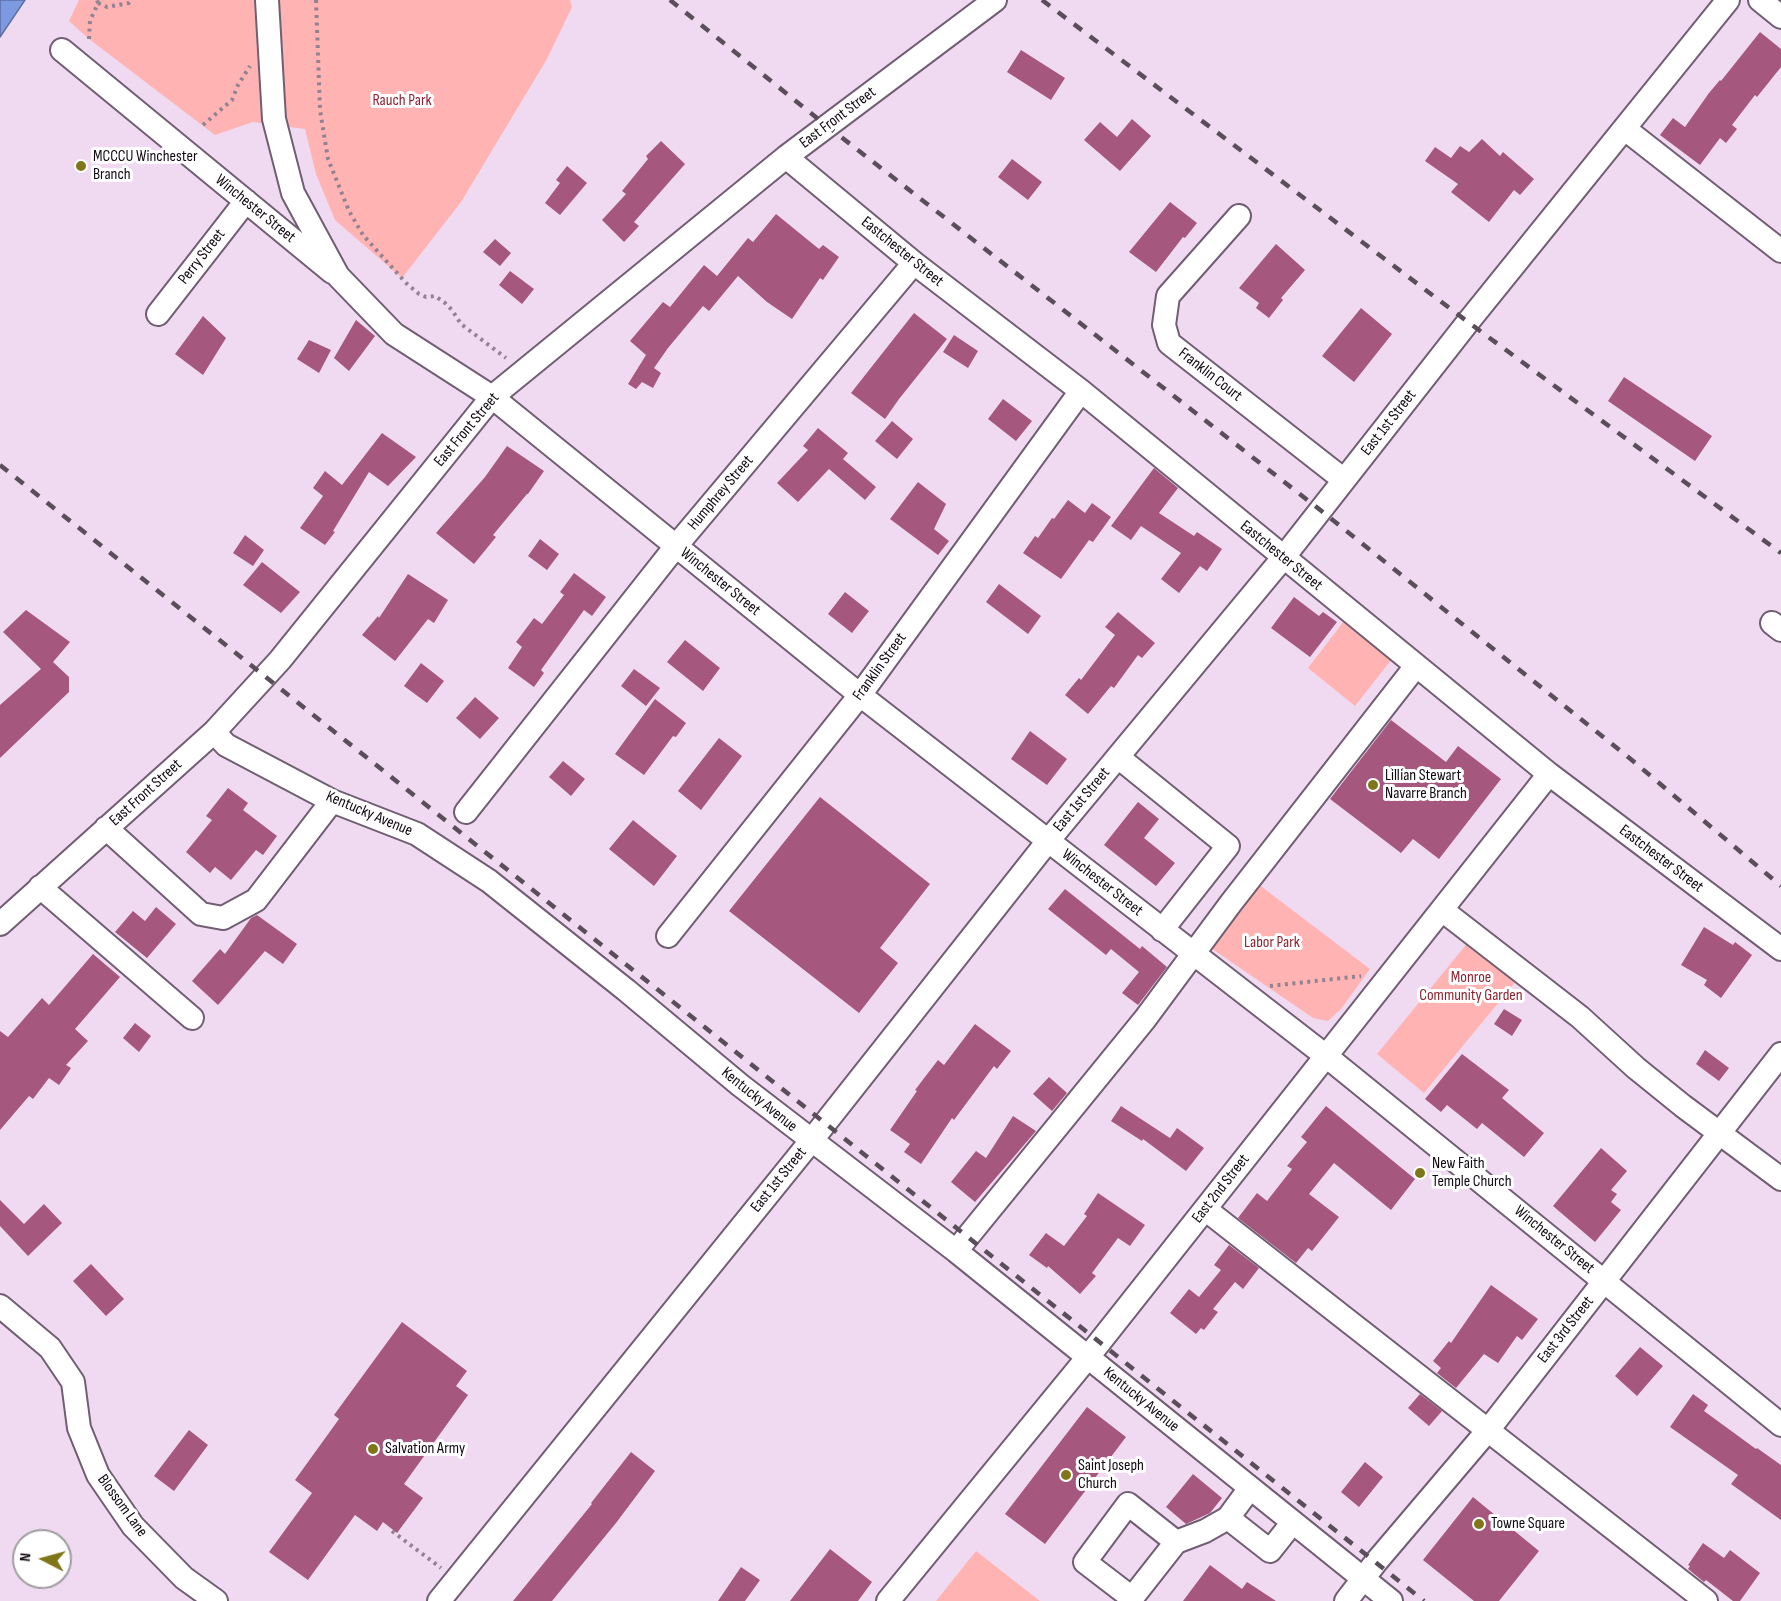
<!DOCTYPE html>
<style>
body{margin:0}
#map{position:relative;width:1781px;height:1601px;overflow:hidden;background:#f0daf2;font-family:"Sofia Sans Condensed",sans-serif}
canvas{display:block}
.north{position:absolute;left:12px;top:1529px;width:60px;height:60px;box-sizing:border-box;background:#fff;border:2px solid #9f9d9f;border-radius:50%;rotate:276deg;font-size:16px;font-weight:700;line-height:24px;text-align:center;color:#100910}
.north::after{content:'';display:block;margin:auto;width:21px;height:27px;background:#807619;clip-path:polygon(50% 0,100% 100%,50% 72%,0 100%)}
</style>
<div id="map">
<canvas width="1781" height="1601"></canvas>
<div class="north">N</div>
</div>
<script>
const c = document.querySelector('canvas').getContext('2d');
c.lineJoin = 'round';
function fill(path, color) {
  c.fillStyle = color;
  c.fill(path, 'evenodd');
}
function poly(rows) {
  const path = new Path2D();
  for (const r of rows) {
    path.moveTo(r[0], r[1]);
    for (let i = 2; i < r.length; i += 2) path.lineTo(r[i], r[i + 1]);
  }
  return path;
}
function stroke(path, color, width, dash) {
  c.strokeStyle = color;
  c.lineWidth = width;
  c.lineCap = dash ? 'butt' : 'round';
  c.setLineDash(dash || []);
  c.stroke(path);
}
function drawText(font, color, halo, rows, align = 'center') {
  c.font = font + ' "Sofia Sans Condensed",sans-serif';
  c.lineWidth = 6;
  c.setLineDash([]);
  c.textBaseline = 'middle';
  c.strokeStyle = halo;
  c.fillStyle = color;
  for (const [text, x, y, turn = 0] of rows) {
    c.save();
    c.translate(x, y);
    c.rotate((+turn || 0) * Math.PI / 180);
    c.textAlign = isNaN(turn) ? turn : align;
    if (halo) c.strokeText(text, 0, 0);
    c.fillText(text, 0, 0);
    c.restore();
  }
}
fill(poly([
 [79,0,570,0,572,7,547,59,461,202,402,278,335,220,316,174,305,129,253,122,215,135,89,39,69,21],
 [1344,621,1392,659,1355,706,1308,668],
 [1258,884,1370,969,1341,1009,1328,1021,1313,1018,1208,946],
 [1474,935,1522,974,1424,1093,1377,1054],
 [976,1551,1040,1601,936,1601]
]), '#ffb3b3');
const water = poly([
 [0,0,25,0,0,37,0,0]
]);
fill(water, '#7c99e2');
stroke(water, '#5c6ea3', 1.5);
fill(poly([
 [1760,32,1781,49,1781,67,1757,97,1755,95,1732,125,1737,129,1726,143,1720,138,1700,165,1660,135,1673,118,1685,127,1709,93,1720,80,1721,81],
 [1021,50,1065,78,1051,100,1007,72],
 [1132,119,1151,136,1120,171,1084,140,1100,122,1117,137],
 [1482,139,1500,156,1503,152,1534,179,1520,195,1514,190,1489,222,1451,192,1458,184,1425,161,1435,147,1451,158,1460,146,1469,152],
 [661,141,685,164,634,222,639,226,624,242,602,220,626,194,622,191,648,159,646,156],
 [1012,159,1042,182,1028,200,998,177],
 [567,166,587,183,560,215,545,203,560,183,556,180],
 [1170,202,1197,223,1185,238,1183,237,1156,272,1129,252],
 [776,214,819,249,823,245,839,257,823,280,820,278,792,319,767,302,738,276,709,311,703,306,668,348,654,368,661,373,653,388,642,382,636,389,628,384,646,355,630,341,663,302,670,307,704,265,717,276,748,238,753,242],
 [495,239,511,253,500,266,483,252],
 [1276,244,1305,270,1281,298,1283,300,1269,318,1256,308,1259,303,1239,288],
 [510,271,534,289,522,304,499,285],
 [1361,308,1392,334,1354,382,1322,356],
 [914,313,947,339,899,399,885,419,851,393],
 [203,316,226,338,203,375,175,354],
 [356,320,375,336,349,371,334,358],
 [954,335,978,351,968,368,943,352],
 [309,340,331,350,319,373,297,359],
 [1624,377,1712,436,1695,461,1608,401],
 [1003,399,1032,421,1016,441,988,419],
 [892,421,913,439,897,459,875,441],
 [818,428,848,453,843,459,876,487,865,500,829,469,798,502,777,483,808,450,803,446],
 [382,433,416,457,388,486,369,472,333,531,335,532,325,545,300,528,323,496,313,488,325,471,342,485],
 [507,446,544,471,528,494,527,494,493,535,496,537,474,564,436,533,485,477],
 [1154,468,1178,488,1159,513,1194,536,1197,532,1222,549,1207,571,1200,566,1179,593,1161,579,1181,553,1141,526,1131,540,1111,526],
 [918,482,946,504,934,529,949,541,938,555,890,519],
 [1068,500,1085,513,1092,503,1111,517,1093,542,1089,540,1061,579,1023,553,1035,536,1038,538,1052,518,1054,519],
 [245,535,264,550,253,566,233,553],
 [540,539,559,554,547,570,528,556],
 [262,562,300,592,281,613,243,585],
 [574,573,606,597,592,616,584,610,541,670,544,673,534,687,508,668,522,647,516,642,534,618,542,624,564,595,560,592],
 [408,574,448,600,434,623,428,619,395,661,362,635,378,616,379,618],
 [999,584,1041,616,1028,634,986,602],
 [845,592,869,611,852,633,828,614],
 [1294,597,1319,616,1323,612,1337,622,1310,657,1271,628],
 [26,610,70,642,53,662,69,677,69,692,0,758,0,705,41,669,3,632],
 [1118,612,1155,643,1142,658,1138,655,1114,688,1111,686,1088,714,1065,695,1079,678,1081,680,1115,635,1105,627],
 [685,640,720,668,703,691,667,662],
 [421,663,444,681,427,703,404,686],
 [634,669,660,688,646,706,621,686],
 [475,697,499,718,480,739,456,718],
 [655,699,686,723,676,737,673,736,644,775,615,754],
 [1391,720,1446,762,1458,746,1501,779,1439,859,1413,839,1401,853,1330,799],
 [1030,731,1067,759,1047,785,1011,759],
 [719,738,742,756,701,810,678,791],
 [563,761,585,779,571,796,549,777],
 [228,788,248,803,243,810,277,836,263,855,256,850,231,880,215,867,210,873,186,852,212,820,206,816],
 [820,797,930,884,880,948,898,963,859,1013,729,911],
 [1138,802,1159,819,1144,838,1175,863,1156,886,1104,845],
 [633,820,677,856,654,886,609,849],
 [1065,889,1140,949,1142,946,1167,967,1138,1005,1122,993,1139,972,1111,949,1106,955,1048,909],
 [156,907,176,924,147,958,115,932,133,911,145,921],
 [257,915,297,944,283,964,265,951,218,1005,192,981,220,949,225,954,251,918],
 [1704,927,1733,945,1735,942,1752,955,1721,998,1704,985,1707,980,1681,965],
 [93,954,120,977,75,1029,88,1041,66,1065,71,1068,59,1085,49,1078,33,1099,29,1096,0,1130,0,1031,8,1037,42,998,49,1005],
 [1504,1009,1522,1020,1512,1036,1494,1024],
 [135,1023,151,1036,139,1052,123,1038],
 [975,1024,1011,1051,997,1069,994,1066,954,1120,952,1118,921,1164,904,1152,910,1144,890,1130,917,1091,915,1090,938,1060,944,1065],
 [1705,1050,1729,1068,1719,1081,1696,1064],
 [1462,1054,1509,1090,1502,1098,1544,1133,1524,1157,1482,1123,1477,1129,1447,1105,1441,1112,1425,1099],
 [1049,1077,1067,1093,1052,1111,1033,1094],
 [1121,1106,1170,1138,1177,1128,1204,1148,1186,1171,1143,1139,1142,1141,1111,1121],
 [1326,1106,1415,1179,1391,1210,1334,1163,1309,1194,1339,1217,1312,1251,1308,1248,1296,1263,1238,1218,1257,1193,1267,1201,1292,1169,1287,1166,1307,1142,1301,1137],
 [1013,1116,1036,1131,975,1202,951,1182,976,1151,986,1158],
 [1601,1148,1627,1171,1611,1190,1617,1194,1611,1202,1621,1210,1595,1242,1553,1206],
 [1098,1193,1145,1225,1130,1246,1118,1238,1092,1273,1096,1276,1080,1294,1048,1266,1047,1268,1029,1255,1046,1233,1064,1246,1087,1216,1084,1214],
 [0,1200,24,1224,44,1204,62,1223,28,1256,0,1226],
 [1229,1245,1259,1268,1243,1289,1235,1282,1213,1309,1218,1312,1204,1330,1201,1328,1196,1334,1170,1313,1189,1289,1199,1297,1221,1270,1214,1265],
 [91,1264,124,1299,106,1316,73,1281],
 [1491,1285,1538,1319,1522,1340,1517,1336,1498,1363,1484,1354,1456,1388,1437,1373,1441,1368,1433,1361,1449,1341,1451,1343],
 [402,1322,467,1371,456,1386,468,1395,404,1484,423,1498,397,1533,383,1522,377,1531,355,1515,308,1580,269,1552,312,1493,295,1480,339,1419,334,1415],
 [1640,1347,1663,1366,1637,1396,1615,1376],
 [1420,1394,1442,1411,1429,1426,1408,1408],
 [1693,1394,1708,1405,1704,1411,1756,1449,1757,1448,1781,1465,1781,1520,1731,1484,1738,1475,1670,1427],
 [1087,1407,1126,1437,1045,1544,1005,1514],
 [189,1430,208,1445,174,1491,154,1476],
 [631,1452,655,1471,616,1523,552,1601,513,1601,592,1504,591,1503],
 [1365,1462,1383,1477,1359,1507,1341,1492],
 [1193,1474,1222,1498,1210,1513,1186,1524,1166,1507],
 [1473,1497,1539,1551,1499,1601,1474,1601,1423,1560],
 [1703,1543,1724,1558,1730,1550,1760,1573,1740,1601,1733,1601,1706,1580,1704,1582,1688,1569,1690,1566,1688,1565],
 [830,1549,872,1582,858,1601,790,1601],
 [1210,1565,1242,1589,1247,1582,1276,1601,1183,1601],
 [741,1567,760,1580,745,1601,718,1601]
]), '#a6577e');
const minor = poly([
 [267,0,274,119,293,193,338,276,394,334,492,397,860,695,1326,1056,1781,1425],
 [1760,0,1781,17],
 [62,50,332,272],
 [1625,129,1781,251],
 [786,157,914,263,1081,391,1549,774,1781,949],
 [1239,216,1168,296,1164,325,1169,343,1344,480],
 [158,314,246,201],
 [1772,623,1781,630],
 [214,732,226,745,332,801,417,834,489,881,626,990,740,1085,956,1251,1391,1601],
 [1118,757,1228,846,1162,930],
 [466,812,676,546,914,263],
 [106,828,201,914,223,918,256,900,332,801],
 [40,887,192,1018],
 [1442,910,1580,1017,1636,1068,1683,1106,1781,1179],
 [0,924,214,732,280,660,492,397,786,157,995,0],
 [668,936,860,695,1081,391],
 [1205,1209,1706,1601],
 [956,1251,1145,1019,1231,903,1416,666],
 [0,1306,50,1348,73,1382,79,1428,98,1475,133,1526,184,1578,216,1601],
 [1250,1488,1228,1518,1270,1551,1293,1522],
 [1176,1542,1132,1598,1085,1562,1128,1504,1176,1542,1205,1531,1228,1518],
 [439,1601,811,1141,1048,841,1283,558,1468,322,1728,0],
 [888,1601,1088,1357,1549,774],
 [1346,1601,1376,1562,1489,1429,1781,1054]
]);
stroke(minor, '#715e73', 26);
stroke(poly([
 [316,0,320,110,328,159,349,211,363,235,406,283,419,294,426,297,435,296,444,302,452,310,461,324,506,358],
 [98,3,107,7,129,3,131,0],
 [89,39,90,21,98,3,97,0],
 [203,125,232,100,238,85,250,66],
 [1270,986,1361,976],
 [392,1531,441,1568]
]), '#928393', 4, [3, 4.5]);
stroke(minor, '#fff', 22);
stroke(poly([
 [670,0,827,126,1319,509,1633,761,1781,886],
 [1042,0,1468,322,1781,553],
 [0,465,1424,1601]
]), '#5a4e5b', 4.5, [10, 10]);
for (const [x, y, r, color] of [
 [81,166,6,"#807619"],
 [1373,785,6,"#807619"],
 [1420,1173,6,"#807619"],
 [373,1449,6,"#807619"],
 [1066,1475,6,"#807619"],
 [1479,1524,6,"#807619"]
]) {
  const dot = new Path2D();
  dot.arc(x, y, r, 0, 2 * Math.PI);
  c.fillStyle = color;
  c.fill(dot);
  stroke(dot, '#fff', 2);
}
drawText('16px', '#8e2230', '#fff', [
 ["Rauch Park",402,101],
 ["Labor Park",1272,943],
 ["Monroe",1471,978],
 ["Community Garden",1471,996]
]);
drawText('16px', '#100910', '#fff', [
 ["East Front Street",838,118,-37],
 ["Winchester Street",255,209,39],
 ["Eastchester Street",902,252,39],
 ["Perry Street",202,257,-52],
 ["Franklin Court",1210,375,38],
 ["East 1st Street",1389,423,-52],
 ["East Front Street",467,430,-50],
 ["Humphrey Street",721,493,-50],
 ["Eastchester Street",1281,556,39],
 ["Winchester Street",720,582,39],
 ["Franklin Street",880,667,-54],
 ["East Front Street",146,793,-42],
 ["East 1st Street",1082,800,-50],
 ["Kentucky Avenue",369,814,23],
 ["Eastchester Street",1661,859,37],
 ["Winchester Street",1102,883,38],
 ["Kentucky Avenue",759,1100,39],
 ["East 1st Street",779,1180,-51],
 ["East 2nd Street",1221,1189,-52],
 ["Winchester Street",1554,1240,39],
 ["East 3rd Street",1566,1330,-52],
 ["Kentucky Avenue",1141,1400,39],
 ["Blossom Lane",122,1506,54]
]);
drawText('16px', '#100910', '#fff', [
 ["MCCCU Winchester",93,157],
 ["Branch",93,175],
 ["Lillian Stewart",1385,776],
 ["Navarre Branch",1385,794],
 ["New Faith",1432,1164],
 ["Temple Church",1432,1182],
 ["Salvation Army",385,1449],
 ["Saint Joseph",1078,1466],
 ["Church",1078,1484],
 ["Towne Square",1491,1524]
], 'left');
</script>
